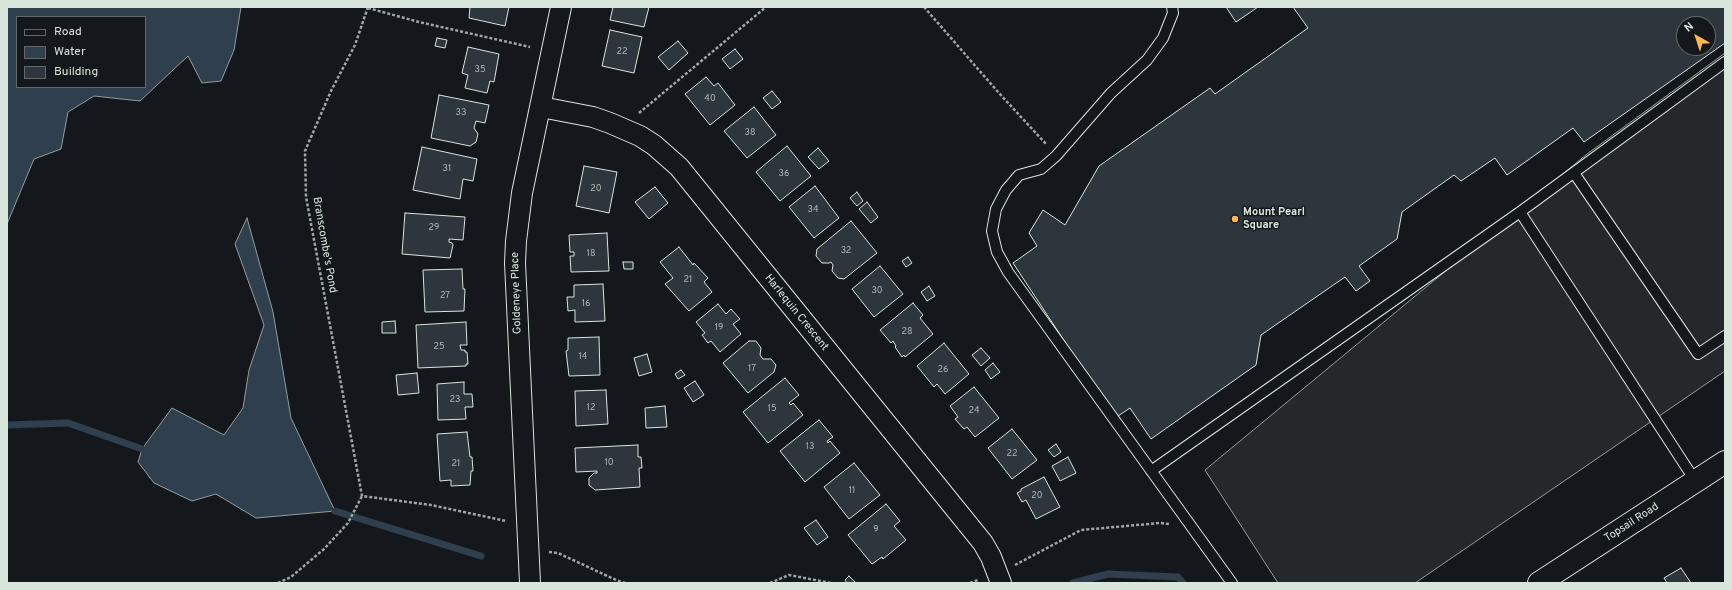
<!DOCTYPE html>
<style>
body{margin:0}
#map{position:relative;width:1732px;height:590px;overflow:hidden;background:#14181c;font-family:Overpass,sans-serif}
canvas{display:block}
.frame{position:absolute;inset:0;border:8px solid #d8e6dc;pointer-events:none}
.legend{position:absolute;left:16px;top:16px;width:130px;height:72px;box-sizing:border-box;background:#14181c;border:1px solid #626a69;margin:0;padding:5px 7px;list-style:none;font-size:12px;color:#d8e6dc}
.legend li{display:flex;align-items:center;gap:8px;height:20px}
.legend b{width:20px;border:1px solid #626a69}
.north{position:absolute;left:1676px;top:16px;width:40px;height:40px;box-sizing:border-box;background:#14181c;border:1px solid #626a69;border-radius:50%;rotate:321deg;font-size:11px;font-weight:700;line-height:16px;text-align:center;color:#d8e6dc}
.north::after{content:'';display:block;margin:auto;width:14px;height:18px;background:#ffb74d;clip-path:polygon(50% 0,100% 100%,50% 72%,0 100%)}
</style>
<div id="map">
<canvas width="1732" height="590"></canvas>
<div class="frame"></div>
<ul class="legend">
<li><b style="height:5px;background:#14181c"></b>Road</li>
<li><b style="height:11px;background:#2f3f4d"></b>Water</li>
<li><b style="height:11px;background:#2c363c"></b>Building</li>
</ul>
<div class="north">N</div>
</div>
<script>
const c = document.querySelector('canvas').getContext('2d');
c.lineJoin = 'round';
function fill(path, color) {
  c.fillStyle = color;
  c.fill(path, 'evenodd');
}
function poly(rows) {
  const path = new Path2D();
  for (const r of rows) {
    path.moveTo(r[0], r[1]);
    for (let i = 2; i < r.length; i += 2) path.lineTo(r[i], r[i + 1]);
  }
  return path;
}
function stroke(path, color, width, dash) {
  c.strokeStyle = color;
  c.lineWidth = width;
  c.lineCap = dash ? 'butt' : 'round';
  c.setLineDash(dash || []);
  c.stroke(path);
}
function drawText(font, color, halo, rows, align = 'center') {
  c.font = font + ' Overpass,sans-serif';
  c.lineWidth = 3;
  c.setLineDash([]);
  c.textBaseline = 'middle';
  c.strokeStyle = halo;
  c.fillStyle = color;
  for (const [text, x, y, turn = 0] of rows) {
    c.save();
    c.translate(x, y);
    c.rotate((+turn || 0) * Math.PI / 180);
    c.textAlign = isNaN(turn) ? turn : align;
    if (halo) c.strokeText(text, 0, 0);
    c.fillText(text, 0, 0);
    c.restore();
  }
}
const parking = poly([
 [1725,53,1725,371,1415,583,1278,583,1205,470,1587,154,1725,53]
]);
fill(parking, '#24282b');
stroke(parking, '#939e99', 1);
const water = poly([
 [7,7,241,7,234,50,221,81,202,83,188,56,140,101,94,96,68,112,61,149,34,159,7,224,7,7],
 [17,17,145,17,145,87,17,87,17,17],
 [247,218,273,312,291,418,335,511,256,518,216,494,192,501,154,483,138,462,142,449,172,408,224,435,243,408,249,370,264,325,235,244,247,218]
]);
fill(water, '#2f3f4d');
stroke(water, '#939e99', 1);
stroke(poly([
 [7,425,68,423,142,449],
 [335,511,481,556],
 [1073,583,1108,574,1178,577,1183,583]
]), '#2f3f4d', 7);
const building = poly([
 [470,7,509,7,505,26,469,18,470,7],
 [613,7,649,7,644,27,610,20,613,7],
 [1226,7,1258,7,1236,22,1226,7],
 [1293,7,1725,7,1725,43,1584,142,1573,128,1507,175,1495,158,1461,181,1454,175,1402,212,1397,239,1359,266,1370,281,1356,291,1345,277,1261,335,1256,365,1151,439,1130,408,1115,418,1013,263,1037,246,1029,233,1043,210,1065,225,1099,166,1210,88,1215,94,1308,28,1293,7],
 [1684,24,1708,24,1708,48,1684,48,1684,24],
 [610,30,642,37,634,73,602,66,610,30],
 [437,38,447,40,445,48,435,46,437,38],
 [678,41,688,53,669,70,658,57,678,41],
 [468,47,499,54,494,82,490,81,487,93,465,88,468,75,462,73,468,47],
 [735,49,743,59,730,69,722,59,735,49],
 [706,77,714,86,718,83,735,105,710,125,685,94,706,77],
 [772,91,781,102,772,109,763,98,772,91],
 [439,95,489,105,485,123,476,121,474,128,478,134,476,142,470,146,431,138,439,95],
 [754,107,776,135,747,158,724,131,754,107],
 [787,146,811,176,780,201,756,172,787,146],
 [422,147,477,159,473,181,463,179,460,199,413,190,422,147],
 [818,148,829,161,819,169,808,157,818,148],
 [584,166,617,172,609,213,576,206,584,166],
 [815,186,839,218,814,238,789,207,815,186],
 [655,187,668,203,649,219,635,202,655,187],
 [857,192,863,201,857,206,850,198,857,192],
 [867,202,878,217,871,223,859,209,867,202],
 [405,213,465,217,463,240,449,239,449,242,452,243,453,245,450,258,402,254,405,213],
 [851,221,877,253,844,279,838,278,832,271,833,265,831,262,829,263,822,263,816,256,817,249,851,221],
 [607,233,609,271,571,272,570,256,574,256,574,252,570,252,569,235,607,233],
 [679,247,693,265,694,263,708,278,704,282,712,292,689,311,665,284,673,278,660,262,679,247],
 [908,257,912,263,906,267,902,261,908,257],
 [623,262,633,262,633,269,624,269,623,262],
 [880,266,903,294,874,317,852,289,880,266],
 [462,269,463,289,465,289,464,311,425,312,423,270,462,269],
 [603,284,605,321,575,322,575,310,568,311,567,297,574,297,574,285,603,284],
 [929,286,935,296,927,301,921,292,929,286],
 [913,303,923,315,920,318,933,334,905,357,904,355,902,357,895,347,896,346,893,341,891,343,880,330,913,303],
 [718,304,726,314,731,309,740,319,733,324,741,334,720,352,711,341,708,343,702,335,705,333,696,322,718,304],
 [395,321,396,333,382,333,382,322,395,321],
 [466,322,467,345,460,345,461,350,465,350,465,352,467,352,468,364,466,364,466,366,418,368,416,325,466,322],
 [599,337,600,375,569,376,566,351,568,350,568,338,599,337],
 [749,341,756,341,761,348,760,355,763,359,771,359,776,365,774,372,748,393,723,363,749,341],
 [944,343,969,374,945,394,937,384,934,387,917,366,944,343],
 [981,348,990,358,981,366,972,355,981,348],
 [647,354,652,372,639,376,634,358,647,354],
 [993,363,1000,372,991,379,985,370,993,363],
 [681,370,685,375,678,379,675,374,681,370],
 [417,373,419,393,398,395,396,375,417,373],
 [785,378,799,395,789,403,791,405,793,403,803,415,768,443,743,412,785,378],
 [695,381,704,395,693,402,684,388,695,381],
 [464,382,464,394,472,394,473,407,465,407,466,419,438,420,437,384,464,382],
 [974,387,999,418,975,437,967,427,964,429,955,419,958,417,950,406,974,387],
 [606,390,608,424,576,426,575,391,606,390],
 [665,406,667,427,646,428,645,408,665,406],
 [819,420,833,437,827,441,828,443,830,441,840,453,805,482,780,451,819,420],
 [1012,429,1037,460,1012,479,988,448,1012,429],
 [467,432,470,457,472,457,473,471,471,471,470,485,451,486,451,480,440,481,437,434,467,432],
 [1056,444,1061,452,1054,457,1048,450,1056,444],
 [638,445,638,457,641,457,642,468,639,468,640,487,595,490,589,485,589,478,594,473,597,473,597,471,576,472,575,448,638,445],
 [1068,457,1076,473,1060,481,1052,466,1068,457],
 [854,463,880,495,849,519,824,487,854,463],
 [1044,477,1060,507,1036,519,1026,500,1022,502,1017,493,1021,491,1021,489,1044,477],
 [886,504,900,521,894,526,906,540,883,559,882,557,872,564,848,535,886,504],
 [816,520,828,537,817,545,804,528,816,520],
 [1681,568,1691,583,1667,583,1664,578,1681,568],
 [849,576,855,582,854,583,847,583,845,580,849,576]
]);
fill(building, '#2c363c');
stroke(building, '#d8e6dc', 1);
const lane = poly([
 [1172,7,1173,13,1163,38,1147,60,1111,93,1056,156,1041,169,1019,175,1006,190,996,209,992,231,997,252,1008,272,1232,583],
 [1574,173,1698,354,1725,336],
 [1520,212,1696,482],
 [1151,471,1520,212,1725,62]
]);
const street = poly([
 [541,107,593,117,610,123,640,136,654,145,679,167,983,543,991,557,1001,583],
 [530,583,515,263,516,241,522,193,561,7]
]);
const primary = poly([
 [1539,583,1725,462]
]);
stroke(lane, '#d8e6dc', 12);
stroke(street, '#d8e6dc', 22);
stroke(primary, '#d8e6dc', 24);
stroke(poly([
 [368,7,355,45,331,91,305,151,306,197,362,496,431,505,506,521],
 [924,7,998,92,1046,144],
 [368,8,419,22,530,47],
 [639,113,766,7],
 [549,552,558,553,616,580,625,583],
 [1015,565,1081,530,1160,523,1169,524],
 [278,583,291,577,324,549,348,523,362,496],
 [770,583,789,575,831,583],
 [970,583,978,580]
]), '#9da8a2', 2.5, [3, 2]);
stroke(lane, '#14181c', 10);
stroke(street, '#14181c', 20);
stroke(primary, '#14181c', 22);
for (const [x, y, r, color] of [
 [1235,219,4,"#ffb74d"]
]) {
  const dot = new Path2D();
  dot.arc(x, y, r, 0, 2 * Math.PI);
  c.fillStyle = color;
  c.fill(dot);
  stroke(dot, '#14181c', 1.5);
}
drawText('9px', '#adbab4', null, [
 ["22",622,52],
 ["35",480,70],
 ["40",710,99],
 ["33",461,113],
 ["38",750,133],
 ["31",447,169],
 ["36",784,174],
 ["20",596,189],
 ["34",813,210],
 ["29",434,228],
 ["32",846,251],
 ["18",591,254],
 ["21",688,280],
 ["30",877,291],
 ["27",445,296],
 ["16",586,304],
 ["19",719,328],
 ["28",907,332],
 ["25",439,347],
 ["14",583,357],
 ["17",752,369],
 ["26",943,370],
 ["23",455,400],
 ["12",591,408],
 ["15",772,409],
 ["24",974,411],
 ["13",810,447],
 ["22",1012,454],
 ["10",609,463],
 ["21",456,464],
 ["11",852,491],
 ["20",1037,496],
 ["9",876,530]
]);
drawText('bold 11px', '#d8e6dc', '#14181c', [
 ["Mount Pearl",1243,213],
 ["Square",1243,226]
], 'left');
drawText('11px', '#d8e6dc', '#14181c', [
 ["Branscombe's Pond",324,245,80],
 ["Goldeneye Place",517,293,-92],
 ["Harlequin Crescent",796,313,51],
 ["Topsail Road",1632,523,-33]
]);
</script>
